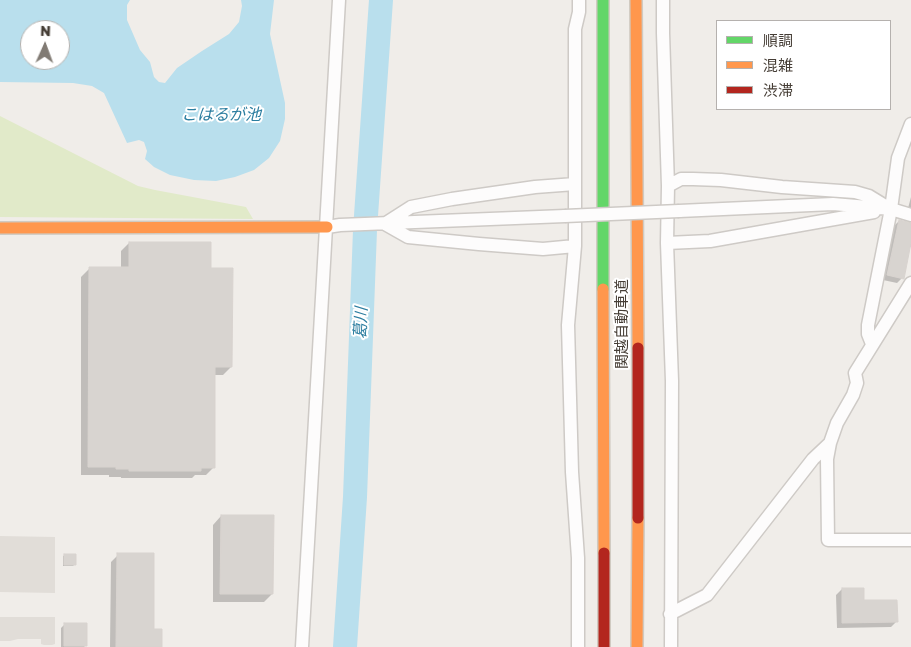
<!DOCTYPE html>
<meta charset="utf-8">
<style>
body{margin:0}
#map{position:relative;width:911px;height:647px;overflow:hidden;background:#f0ede9;font-family:"Golos Text","Noto Sans JP",sans-serif}
canvas{display:block}
.legend{position:absolute;left:716px;top:20px;width:175px;height:90px;box-sizing:border-box;background:#fff;border:1px solid #b5b1ae;margin:0;padding:6px 9px;list-style:none;font-size:15px;color:#453d35}
.legend li{display:flex;align-items:center;gap:10px;height:25px}
.legend b{width:25px;border:1px solid #b5b1ae}
.north{position:absolute;left:20px;top:20px;width:50px;height:50px;box-sizing:border-box;background:#fff;border:1px solid #b5b1ae;border-radius:50%;rotate:2deg;font-size:14px;font-weight:700;line-height:20px;text-align:center;color:#453d35}
.north::after{content:'';display:block;margin:auto;width:18px;height:22px;background:#817b74;clip-path:polygon(50% 0,100% 100%,50% 72%,0 100%)}
</style>
<div id="map">
<canvas width="911" height="647"></canvas>
<ul class="legend">
<li><b style="height:6px;background:#63d668"></b>順調</li>
<li><b style="height:6px;background:#ff974d"></b>混雑</li>
<li><b style="height:6px;background:#b3261e"></b>渋滞</li>
</ul>
<div class="north">N</div>
</div>
<script>
const c = document.querySelector('canvas').getContext('2d');
c.lineJoin = 'round';
function fill(path, color) {
  c.fillStyle = color;
  c.fill(path, 'evenodd');
}
function poly(rows) {
  const path = new Path2D();
  for (const r of rows) {
    path.moveTo(r[0], r[1]);
    for (let i = 2; i < r.length; i += 2) path.lineTo(r[i], r[i + 1]);
  }
  return path;
}
function stroke(path, color, width, dash) {
  c.strokeStyle = color;
  c.lineWidth = width;
  c.lineCap = dash ? 'butt' : 'round';
  c.setLineDash(dash || []);
  c.stroke(path);
}
function drawText(font, color, halo, rows, align = 'center') {
  c.font = font + ' "Golos Text","Noto Sans JP",sans-serif';
  c.lineWidth = 4;
  c.setLineDash([]);
  c.textBaseline = 'middle';
  c.strokeStyle = halo;
  c.fillStyle = color;
  for (const [text, x, y, turn = 0] of rows) {
    c.save();
    c.translate(x, y);
    c.rotate((+turn || 0) * Math.PI / 180);
    c.textAlign = isNaN(turn) ? turn : align;
    if (halo) c.strokeText(text, 0, 0);
    c.fillText(text, 0, 0);
    c.restore();
  }
}
fill(poly([
 [0,536,55,537,55,593,0,592],
 [0,617,55,617,55,644,52,645,44,645,41,644,41,639,18,639,10,641,0,641]
]), '#e1ddd8');
fill(poly([
 [0,116,138,186,155,190,246,207,253,219,0,217]
]), '#e1eac9');
fill(poly([
 [0,0,130,0,127,5,127,20,140,50,150,62,154,77,159,82,165,83,177,68,202,51,229,34,239,22,242,6,241,0,274,0,270,34,285,103,285,119,280,141,269,158,254,170,235,177,216,181,194,180,170,175,154,167,145,159,147,151,144,142,139,140,127,143,104,93,92,86,73,83,0,82],
 [30,30,60,30,60,60,30,60]
]), '#b9dfed');
fill(poly([
 [911,197,911,214,907,212],
 [899,221,911,224,911,247,909,246,902,278,897,283,883,280,894,226],
 [129,243,209,270,231,367,223,375,214,375,214,467,206,475,195,475,192,478,121,478,121,477,109,477,109,475,81,475,81,277,89,269,121,269,121,251],
 [221,516,272,594,264,602,213,602,213,525],
 [65,555,74,565,73,566,63,566,63,556],
 [118,555,153,630,161,647,110,647,111,562],
 [842,589,863,601,896,622,891,627,837,628,836,595],
 [65,624,86,645,84,647,61,647,61,628]
]), '#0003');
stroke(poly([
 [345,647,355,497,365,230,381,0]
]), '#b9dfed', 24);
const building = poly([
 [899,220,911,223,911,243,904,279,887,275,899,220],
 [129,242,211,242,211,268,233,268,232,367,215,367,215,468,201,468,201,471,129,471,129,469,116,469,116,467,88,467,89,267,129,267,129,242],
 [221,515,274,515,273,594,220,594,221,515],
 [117,553,154,553,154,629,162,629,162,647,116,647,117,553],
 [64,554,76,554,76,565,64,565,64,554],
 [842,588,864,588,864,600,897,600,898,622,842,623,842,588],
 [64,623,87,623,87,646,64,646,64,623]
]);
fill(building, '#d8d4d0');
stroke(building, '#d8d3cf', 1);
const street = poly([
 [663,0,663,33,668,186,667,243,672,381,671,647],
 [668,186,681,179,693,179,721,180,782,187,855,192,869,196,887,207],
 [679,211,833,204,891,209,911,215],
 [386,223,411,207,452,199,535,187,575,184],
 [385,224,408,237,479,244,543,249,575,246],
 [327,227,340,225,565,216],
 [667,243,710,241,874,212],
 [911,283,855,373,857,383,853,395,837,423,830,443,827,459,828,540,911,540],
 [872,344,868,334,868,325,891,209,898,158,911,124],
 [670,614,707,595,813,459,830,443],
 [302,647,339,0],
 [578,647,578,558,572,472,568,325,575,246,575,29,579,12,579,0]
]);
const fast = poly([
 [603,0,603,289]
]);
const slow = poly([
 [636,0,638,348],
 [0,228,327,227],
 [603,289,604,553],
 [637,647,638,518]
]);
const jam = poly([
 [638,518,638,348],
 [604,553,604,647]
]);
stroke(street, '#cecac6', 15);
stroke(fast, '#d0cac1', 14);
stroke(slow, '#d0cac1', 14);
stroke(jam, '#d0cac1', 14);
stroke(street, '#fdfcfc', 12);
stroke(fast, '#63d668', 11);
stroke(slow, '#ff974d', 11);
stroke(jam, '#b3261e', 11);
const streetBridge = poly([
 [565,216,679,211]
]);
stroke(streetBridge, '#cecac6', 15, []);
stroke(streetBridge, '#fdfcfc', 12);
drawText('15px', '#453d35', '#fff', [
 ["関越自動車道",622,324,-90]
]);
drawText('italic 16px', '#2c7ea0', '#fff', [
 ["こはるが池",221,115],
 ["葛川",361,323,-87]
]);
</script>
